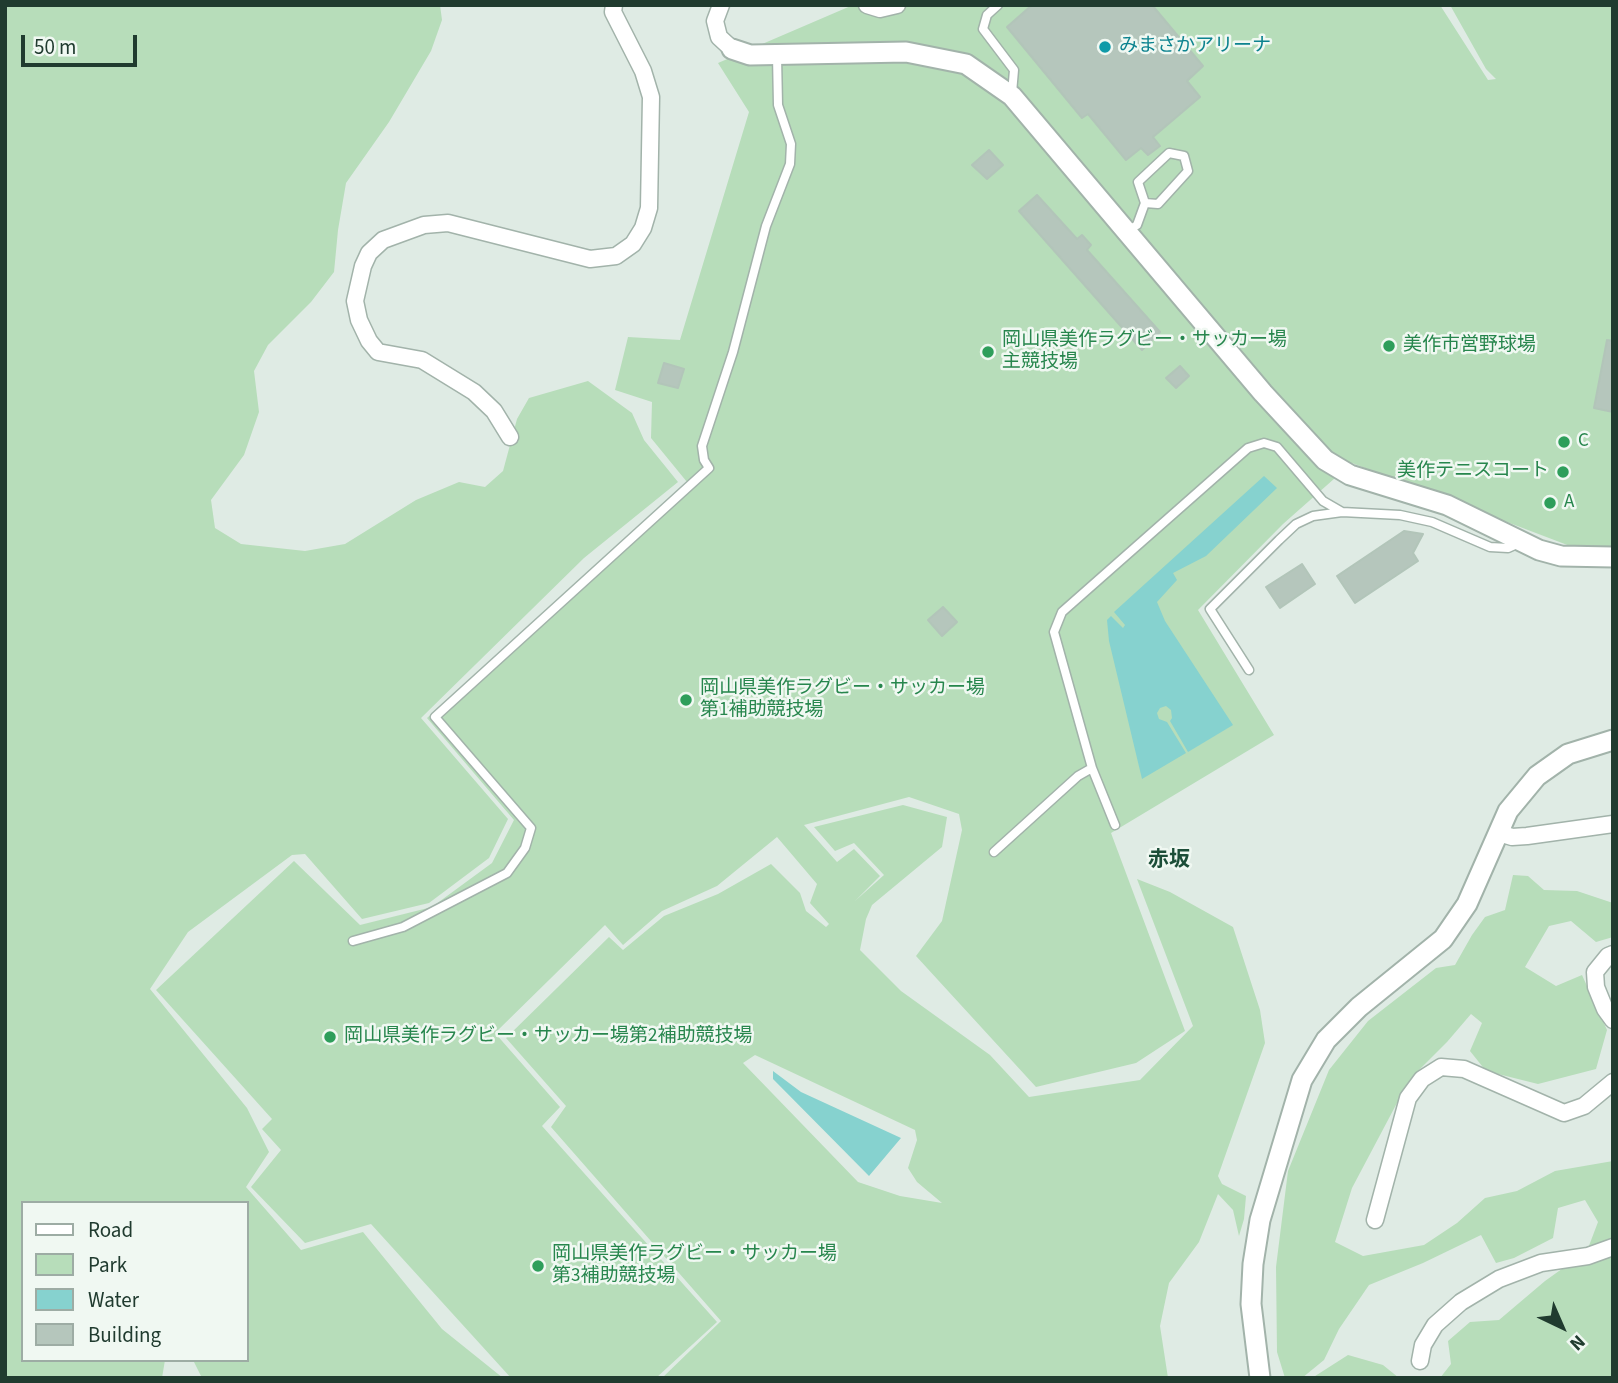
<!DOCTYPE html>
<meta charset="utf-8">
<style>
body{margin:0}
#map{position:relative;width:1618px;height:1383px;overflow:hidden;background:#dfebe4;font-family:"Source Sans 3",sans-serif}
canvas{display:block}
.frame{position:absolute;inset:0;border:7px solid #203b2f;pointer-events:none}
.legend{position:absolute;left:21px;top:1201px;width:228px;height:161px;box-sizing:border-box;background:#f0f8f2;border:2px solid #9daca4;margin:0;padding:9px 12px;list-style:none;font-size:21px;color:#203b2f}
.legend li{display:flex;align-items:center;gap:14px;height:35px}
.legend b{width:35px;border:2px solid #9daca4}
.north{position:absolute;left:1527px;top:1292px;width:70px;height:70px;-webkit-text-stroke:5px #f0f8f2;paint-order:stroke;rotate:136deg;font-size:19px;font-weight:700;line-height:28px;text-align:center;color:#203b2f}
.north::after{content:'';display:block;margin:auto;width:24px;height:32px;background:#203b2f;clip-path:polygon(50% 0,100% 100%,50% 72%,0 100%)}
.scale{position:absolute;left:21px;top:35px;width:116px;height:32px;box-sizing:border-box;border:4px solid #203b2f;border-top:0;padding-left:9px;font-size:21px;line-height:24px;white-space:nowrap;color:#203b2f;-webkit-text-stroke:5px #f0f8f2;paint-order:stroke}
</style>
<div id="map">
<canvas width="1618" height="1383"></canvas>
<div class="frame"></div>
<ul class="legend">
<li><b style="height:9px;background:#fff"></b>Road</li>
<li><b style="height:19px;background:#b7ddba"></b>Park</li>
<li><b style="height:19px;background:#86d2cf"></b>Water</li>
<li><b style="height:19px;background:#b5c6bc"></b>Building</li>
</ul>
<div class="north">N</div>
<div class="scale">50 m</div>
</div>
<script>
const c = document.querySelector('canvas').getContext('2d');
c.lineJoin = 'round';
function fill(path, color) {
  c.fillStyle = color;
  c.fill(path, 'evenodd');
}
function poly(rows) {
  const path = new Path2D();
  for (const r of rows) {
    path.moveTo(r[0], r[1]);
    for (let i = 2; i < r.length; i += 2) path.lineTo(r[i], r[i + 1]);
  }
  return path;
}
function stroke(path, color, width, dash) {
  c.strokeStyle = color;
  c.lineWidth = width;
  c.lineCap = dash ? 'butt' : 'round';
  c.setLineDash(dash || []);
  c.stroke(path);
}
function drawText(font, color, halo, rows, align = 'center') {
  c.font = font + ' "Source Sans 3","Noto Sans JP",sans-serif';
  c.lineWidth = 5;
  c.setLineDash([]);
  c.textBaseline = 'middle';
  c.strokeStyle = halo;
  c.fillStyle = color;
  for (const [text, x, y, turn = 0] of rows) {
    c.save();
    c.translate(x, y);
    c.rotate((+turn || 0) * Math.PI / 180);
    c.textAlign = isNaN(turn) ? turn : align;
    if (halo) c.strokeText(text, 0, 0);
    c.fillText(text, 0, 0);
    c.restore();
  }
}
fill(poly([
 [5,5,440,5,442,20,431,51,389,122,346,183,338,230,334,272,311,302,268,345,254,371,259,412,244,455,211,500,215,528,241,544,305,551,345,544,416,500,459,482,485,487,503,471,517,419,529,398,588,381,632,413,644,440,678,482,584,558,421,718,508,819,489,858,429,903,362,919,305,854,292,855,188,932,150,989,247,1108,269,1152,246,1187,301,1250,363,1232,442,1329,503,1378,202,1378,193,1360,247,1360,247,1203,23,1203,23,1360,165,1360,162,1378,5,1378],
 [853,5,1440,5,1488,80,1496,79,1486,69,1450,5,1613,5,1613,546,1570,546,1352,463,1283,524,1198,610,1274,735,1111,833,1185,1031,1136,1063,1036,1087,916,956,942,921,962,830,959,814,909,797,804,825,837,862,854,849,880,876,855,901,884,875,854,843,835,851,814,827,903,805,947,817,942,847,872,905,866,919,860,950,901,991,990,1055,1029,1097,1140,1080,1193,1026,1137,879,1170,892,1233,927,1260,1010,1265,1043,1218,1176,1222,1184,1246,1196,1244,1219,1239,1236,1233,1210,1218,1194,1199,1242,1169,1283,1160,1326,1168,1378,662,1378,721,1321,551,1127,566,1106,506,1038,609,937,623,950,664,916,718,894,771,864,800,893,806,911,826,927,829,924,810,903,817,884,777,837,717,886,662,911,623,945,605,925,495,1033,560,1107,542,1126,717,1322,656,1378,511,1378,371,1224,305,1243,251,1187,281,1150,262,1129,272,1119,156,990,294,861,360,925,432,907,492,863,514,820,427,718,687,482,651,438,652,402,615,390,628,337,680,340,749,112,718,63],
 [755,1055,915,1130,917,1140,908,1168,917,1182,942,1203,900,1196,858,1182,743,1063],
 [1513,875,1528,876,1544,890,1577,891,1613,903,1613,937,1596,942,1571,921,1549,926,1525,967,1556,986,1582,975,1607,1030,1596,1069,1538,1084,1486,1071,1470,1051,1482,1023,1471,1014,1447,1042,1414,1075,1397,1103,1352,1188,1335,1242,1363,1256,1424,1245,1457,1223,1485,1198,1517,1191,1555,1171,1613,1161,1613,1378,1440,1378,1451,1364,1448,1341,1470,1322,1499,1320,1545,1281,1587,1251,1598,1222,1585,1200,1558,1208,1553,1238,1514,1258,1496,1263,1481,1235,1423,1263,1369,1285,1339,1329,1324,1360,1302,1378,1285,1378,1277,1352,1276,1267,1288,1171,1329,1070,1368,1021,1436,968,1455,965,1472,935,1485,917,1505,910],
 [1348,1355,1383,1365,1399,1378,1312,1378]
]), '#b7ddba');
fill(poly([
 [1264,476,1277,488,1206,556,1173,573,1177,580,1157,602,1165,621,1233,725,1188,752,1170,721,1172,718,1171,710,1166,706,1160,708,1157,713,1159,719,1167,722,1186,753,1142,779,1109,641,1107,620,1111,616,1123,628,1125,625,1114,612],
 [773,1071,801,1092,901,1138,869,1176,773,1079]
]), '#86d2cf');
const building = poly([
 [1032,5,1152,5,1203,66,1187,81,1200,97,1153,137,1160,146,1148,155,1141,148,1126,160,1088,114,1082,118,1007,27,1032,5],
 [989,150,1003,165,987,179,972,165,989,150],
 [1037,195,1077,239,1082,235,1091,245,1087,250,1160,332,1142,350,1019,211,1037,195],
 [1607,340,1613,341,1613,412,1594,408,1607,340],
 [664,363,684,369,678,388,658,383,664,363],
 [1180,366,1189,376,1176,388,1166,378,1180,366],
 [1404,531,1423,534,1413,553,1418,561,1355,603,1337,576,1404,531],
 [1302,564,1315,584,1280,608,1266,587,1302,564],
 [943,607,957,622,942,636,928,620,943,607]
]);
fill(building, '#b5c6bc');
stroke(building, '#b2c5b9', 2);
const service = poly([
 [998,5,987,15,983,29,1014,70,1012,93],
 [1126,232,1137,225,1145,203,1138,182,1169,153,1184,156,1188,171,1158,204,1145,203],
 [1249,670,1210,609,1279,540,1296,524,1313,516,1342,512,1400,515,1432,522,1490,547,1508,548,1519,543],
 [1115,825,1092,768,1054,632,1062,612,1248,448,1264,443,1277,447,1323,501,1342,512],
 [994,852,1078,776,1092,768],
 [353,941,403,927,507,873,525,848,531,828,435,717,709,468,704,460,702,446,733,352,766,226,790,164,791,144,778,105,777,56]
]);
const minor = poly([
 [721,5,715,21,719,37,732,49],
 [867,5,880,9,897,5],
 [510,437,494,411,474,392,422,360,378,352,369,341,359,320,355,301,363,266,369,253,383,240,424,225,448,223,590,259,616,256,633,244,643,228,649,208,651,97,643,71,613,12,614,5],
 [1499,833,1512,837,1527,836,1613,824],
 [1613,954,1608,956,1595,972,1596,987,1605,1009,1613,1020],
 [1375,1220,1408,1098,1422,1079,1441,1067,1464,1069,1564,1113,1584,1106,1613,1082],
 [1420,1361,1423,1345,1435,1325,1461,1302,1499,1279,1541,1263,1588,1256,1613,1247]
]);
const tertiary = poly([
 [732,49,750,55,906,52,966,64,1012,96,1263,393,1325,460,1350,475,1447,505,1539,550,1561,556,1613,557],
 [1260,1378,1251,1304,1253,1264,1260,1220,1302,1080,1326,1040,1359,1007,1443,939,1467,904,1508,811,1537,776,1568,754,1613,740]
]);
stroke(service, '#a2b3aa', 11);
stroke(minor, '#a2b3aa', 19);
stroke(tertiary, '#a2b3aa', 23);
stroke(service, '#fff', 8);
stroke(minor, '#fff', 16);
stroke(tertiary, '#fff', 19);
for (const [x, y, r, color] of [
 [1105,47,7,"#0f9aa8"],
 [1389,346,7,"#2e9e5b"],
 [988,352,7,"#2e9e5b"],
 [1564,442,7,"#2e9e5b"],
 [1563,472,7,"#2e9e5b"],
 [1550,503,7,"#2e9e5b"],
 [686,700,7,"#2e9e5b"],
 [330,1037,7,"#2e9e5b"],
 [538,1266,7,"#2e9e5b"]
]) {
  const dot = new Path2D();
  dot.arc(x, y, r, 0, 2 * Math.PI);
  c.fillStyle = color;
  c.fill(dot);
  stroke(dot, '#f0f8f2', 2.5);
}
drawText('19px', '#0d838f', '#f0f8f2', [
 ["みまさかアリーナ",1119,47]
], 'left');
drawText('19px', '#27864d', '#f0f8f2', [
 ["岡山県美作ラグビー・サッカー場",1002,341],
 ["主競技場",1002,363],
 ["美作市営野球場",1403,346],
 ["C",1578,442],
 ["美作テニスコート",1549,472,"right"],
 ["A",1564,503],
 ["岡山県美作ラグビー・サッカー場",700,689],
 ["第1補助競技場",700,711],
 ["岡山県美作ラグビー・サッカー場第2補助競技場",344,1037],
 ["岡山県美作ラグビー・サッカー場",552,1255],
 ["第3補助競技場",552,1277]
], 'left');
drawText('bold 21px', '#1c4e38', '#f0f8f2', [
 ["赤坂",1169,861]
]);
</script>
